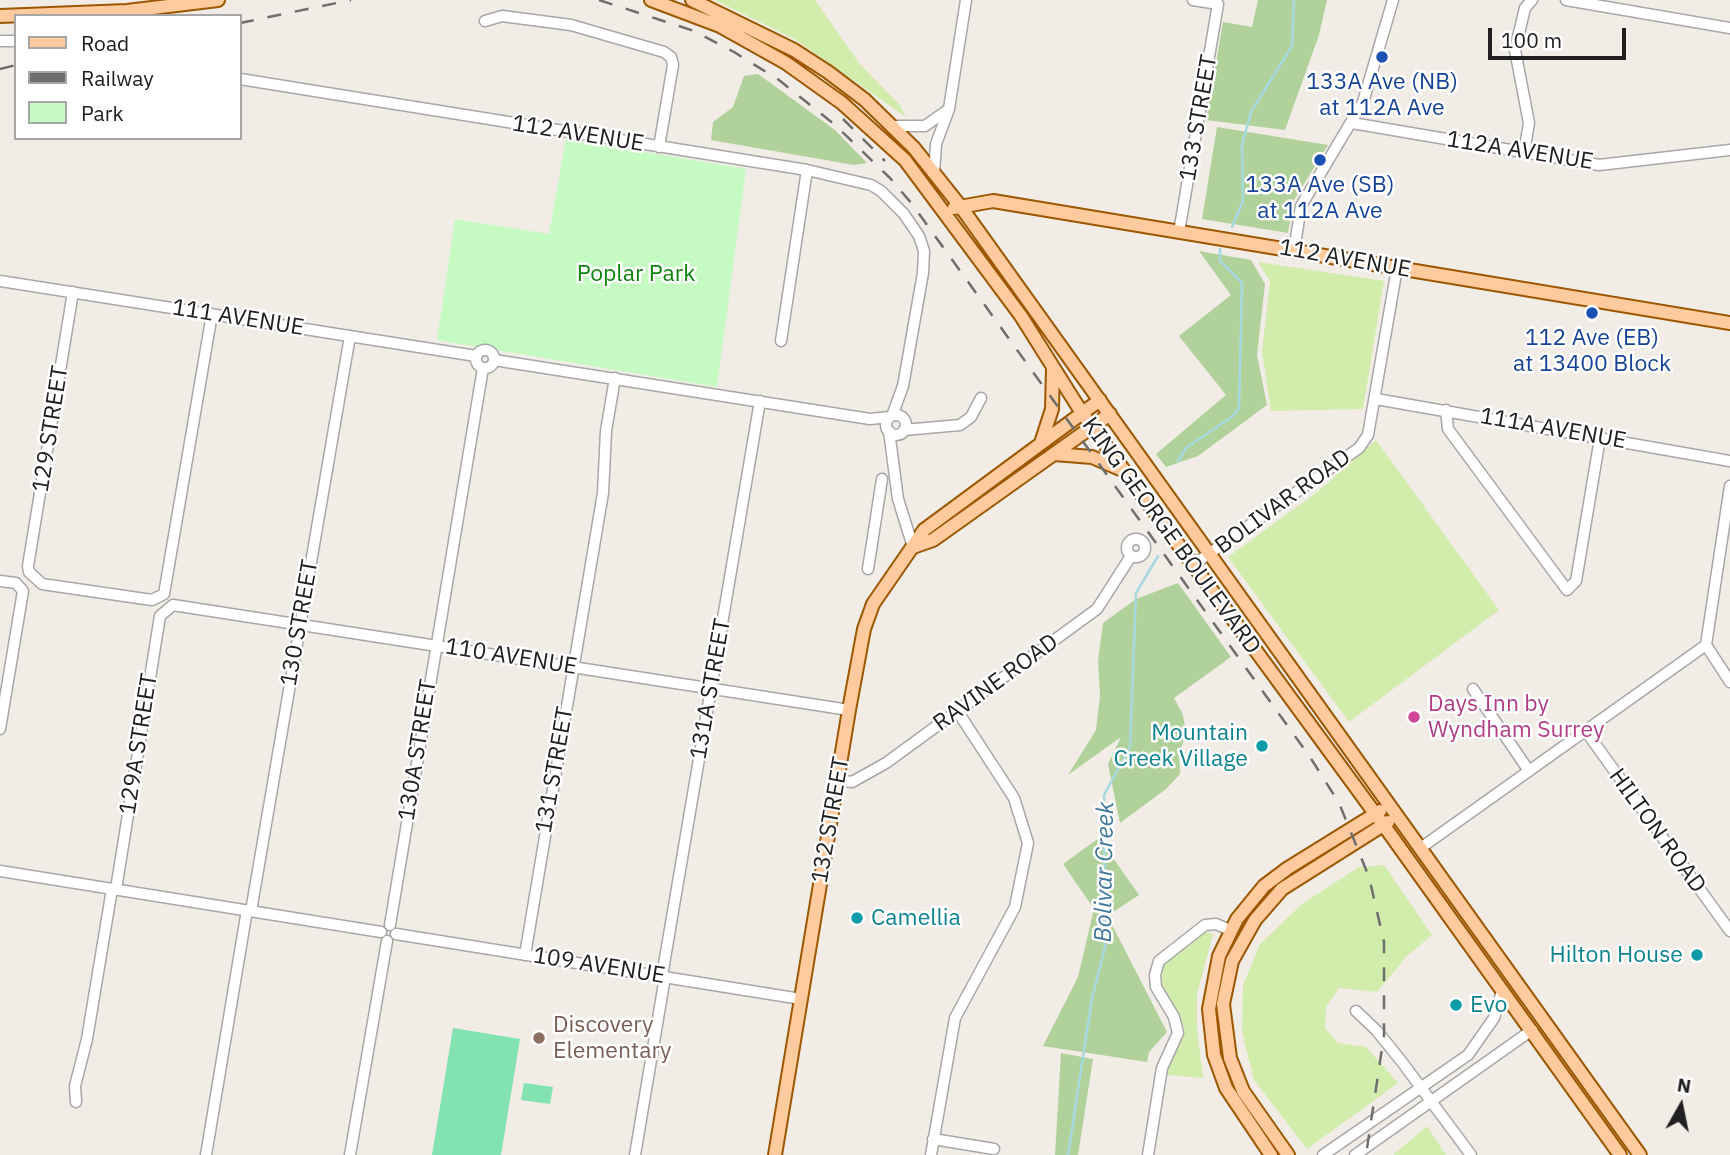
<!DOCTYPE html>
<style>
body{margin:0}
#map{position:relative;width:1730px;height:1155px;overflow:hidden;background:#f1ece6;font-family:"IBM Plex Sans",sans-serif}
canvas{display:block}
.legend{position:absolute;left:14px;top:14px;width:228px;height:126px;box-sizing:border-box;background:#fff;border:2px solid #a6a6a6;margin:0;padding:9px 12px;list-style:none;font-size:21px;color:#202020}
.legend li{display:flex;align-items:center;gap:14px;height:35px}
.legend b{width:35px;border:2px solid #a6a6a6}
.north{position:absolute;left:1646px;top:1071px;width:70px;height:70px;-webkit-text-stroke:5px #fff;paint-order:stroke;rotate:9deg;font-size:19px;font-weight:700;line-height:28px;text-align:center;color:#202020}
.north::after{content:'';display:block;margin:auto;width:24px;height:32px;background:#202020;clip-path:polygon(50% 0,100% 100%,50% 72%,0 100%)}
.scale{position:absolute;left:1488px;top:28px;width:138px;height:32px;box-sizing:border-box;border:4px solid #202020;border-top:0;padding-left:9px;font-size:21px;line-height:24px;white-space:nowrap;color:#202020;-webkit-text-stroke:5px #fff;paint-order:stroke}
</style>
<div id="map">
<canvas width="1730" height="1155"></canvas>
<ul class="legend">
<li><b style="height:9px;background:#feca9e"></b>Road</li>
<li><b style="height:9px;background:#6e6e6e"></b>Railway</li>
<li><b style="height:19px;background:#c5fbc3"></b>Park</li>
</ul>
<div class="north">N</div>
<div class="scale">100 m</div>
</div>
<script>
const c = document.querySelector('canvas').getContext('2d');
c.lineJoin = 'round';
function fill(path, color) {
  c.fillStyle = color;
  c.fill(path, 'evenodd');
}
function poly(rows) {
  const path = new Path2D();
  for (const r of rows) {
    if (r.length === 3) {
      path.moveTo(r[0] + r[2], r[1]);
      path.arc(r[0], r[1], r[2], 0, 2 * Math.PI);
      continue;
    }
    path.moveTo(r[0], r[1]);
    for (let i = 2; i < r.length; i += 2) path.lineTo(r[i], r[i + 1]);
  }
  return path;
}
function stroke(path, color, width, dash) {
  c.strokeStyle = color;
  c.lineWidth = width;
  c.lineCap = dash ? 'butt' : 'round';
  c.setLineDash(dash || []);
  c.stroke(path);
}
function drawText(font, color, halo, rows, align = 'center') {
  c.font = font + ' "IBM Plex Sans",sans-serif';
  c.lineWidth = 5;
  c.setLineDash([]);
  c.textBaseline = 'middle';
  c.strokeStyle = halo;
  c.fillStyle = color;
  for (const [text, x, y, turn = 0] of rows) {
    c.save();
    c.translate(x, y);
    c.rotate((+turn || 0) * Math.PI / 180);
    c.textAlign = isNaN(turn) ? turn : align;
    if (halo) c.strokeText(text, 0, 0);
    c.fillText(text, 0, 0);
    c.restore();
  }
}
fill(poly([
 [715,0,815,0,859,63,900,105,906,117,796,40],
 [1258,262,1384,281,1363,409,1271,411,1262,352,1270,281],
 [1376,440,1499,610,1349,722,1228,557,1316,493],
 [1384,865,1432,935,1406,957,1377,992,1339,988,1326,1007,1325,1028,1338,1043,1366,1047,1398,1083,1307,1149,1254,1080,1242,1032,1243,985,1260,944,1302,904,1359,867],
 [1204,932,1213,934,1197,994,1197,1028,1203,1078,1168,1075,1165,1072,1185,1029,1159,980,1163,963],
 [1427,1126,1446,1155,1393,1155]
]), '#d2ecab');
fill(poly([
 [1258,0,1327,0,1319,35,1285,130,1206,120,1223,22,1252,27],
 [758,74,835,130,867,163,854,165,711,140,713,122,733,107,744,76],
 [1217,127,1328,145,1294,200,1288,233,1202,219],
 [1199,251,1251,260,1265,284,1257,355,1267,405,1198,456,1166,467,1156,454,1226,395,1179,336,1231,295],
 [1178,583,1231,657,1174,698,1183,715,1186,733,1179,754,1180,774,1166,789,1120,823,1108,764,1121,737,1068,775,1096,730,1100,696,1098,661,1103,623,1136,599],
 [1099,838,1139,895,1113,912,1111,922,1096,920,1111,923,1167,1032,1149,1052,1147,1062,1043,1046,1078,977,1094,909,1063,864],
 [1061,1053,1093,1059,1078,1155,1055,1155]
]), '#b0d19a');
fill(poly([
 [566,139,746,169,717,387,437,340,455,219,549,234]
]), '#c5fbc3');
fill(poly([
 [453,1028,520,1039,501,1155,432,1155],
 [524,1083,553,1087,550,1104,521,1100]
]), '#83e2b2');
stroke(poly([
 [1232,227,1243,201,1242,145,1251,112,1292,46,1294,0],
 [1178,461,1186,448,1233,416,1239,408,1242,283,1220,261,1220,249],
 [1068,1155,1092,998,1105,947,1104,795,1130,747,1136,593,1158,556]
]), '#a6d9df', 2.5);
const minor = poly([
 [1566,0,1730,28],
 [485,21,502,16,571,25,664,52,671,57,673,65,659,147],
 [0,41,16,41],
 [240,79,807,170,871,185,881,191,904,214,919,236,924,251,923,273,903,386,892,416],
 [1352,123,1599,165,1730,150],
 [892,126,925,126,949,109],
 [1524,153,1529,123,1515,50,1525,8,1532,0],
 [934,173,936,144,949,109,966,0],
 [1179,232,1218,4,1193,0],
 [1294,251,1301,206,1363,102,1393,0],
 [0,281,476,356],
 [73,292,28,566,29,572,42,584,152,600,164,594,212,314],
 [781,341,807,170],
 [485,359,9],
 [494,360,870,419,890,417],
 [1376,399,1730,461],
 [1446,410,1448,429,1567,590,1576,581,1600,438],
 [896,425,10],
 [904,430,960,425,971,417,981,398],
 [889,431,898,499,913,547],
 [1136,548,9],
 [1193,565,1359,448,1368,435,1397,268],
 [868,569,882,479],
 [0,581,16,583,23,591,0,729],
 [1706,645,1730,682],
 [1473,689,1529,771],
 [1585,730,1730,931],
 [837,780,852,782,886,763,1097,609,1131,556],
 [1422,847,1706,645,1730,486],
 [0,871,381,932],
 [116,889,160,616,173,605,849,710],
 [251,911,350,336],
 [390,925,483,368],
 [396,934,801,999],
 [525,955,603,493,606,431,615,378],
 [662,976,760,401],
 [1356,1011,1377,1031,1402,1062,1471,1155],
 [76,1102,75,1086,87,1039,112,889],
 [933,1139,994,1149],
 [206,1155,247,910],
 [350,1155,387,941],
 [635,1155,665,977],
 [931,1155,955,1018,1015,907,1028,843,1014,798,958,712],
 [1148,1155,1162,1068,1178,1033,1174,1017,1156,987,1155,975,1159,961,1205,925,1216,924,1230,930],
 [1323,1155,1468,1055,1494,1018,1502,991],
 [1355,1155,1532,1030]
]);
const major = poly([
 [651,0,720,26,786,63,842,103,905,160,1021,316,1082,413,1390,834,1620,1155],
 [692,0,794,50,828,72,865,100,914,148,961,207,1640,1155],
 [0,16,127,11,218,0],
 [954,208,993,201,1730,323],
 [1041,443,1052,409,1053,368],
 [1054,454,1092,457,1120,469],
 [913,547,933,540,1110,414],
 [775,1155,849,710,864,629,873,604,924,530,1100,400],
 [1271,1155,1226,1088,1214,1055,1209,1009,1219,956,1237,919,1264,886,1288,868,1380,811],
 [1288,1155,1243,1091,1230,1058,1223,1004,1232,961,1255,920,1282,889,1388,822]
]);
stroke(minor, '#a7a7a7', 13);
stroke(major, '#9c5700', 16);
stroke(minor, '#fff', 10);
stroke(major, '#feca9e', 12);
stroke(poly([
 [599,0,694,31,734,52,779,80,834,124,890,178,912,204,1310,757,1339,803,1369,877,1384,942,1384,1035,1366,1155],
 [240,23,351,0],
 [0,69,16,65],
 [843,119,885,161]
]), '#6e6e6e', 2.5, [14, 14]);
for (const [x, y, r, color] of [
 [1382,57,7,"#1a4fb4"],
 [1320,160,7,"#1a4fb4"],
 [1592,313,7,"#1a4fb4"],
 [1414,717,7,"#d1479c"],
 [1262,746,7,"#0f9aa8"],
 [857,918,7,"#0f9aa8"],
 [1697,955,7,"#0f9aa8"],
 [1456,1005,7,"#0f9aa8"],
 [539,1038,7,"#8d6e63"]
]) {
  const dot = new Path2D();
  dot.arc(x, y, r, 0, 2 * Math.PI);
  c.fillStyle = color;
  c.fill(dot);
  stroke(dot, '#fff', 2.5);
}
drawText('23px', '#164399', '#fff', [
 ["133A Ave (NB)",1382,82],
 ["at 112A Ave",1382,108],
 ["133A Ave (SB)",1320,185],
 ["at 112A Ave",1320,211],
 ["112 Ave (EB)",1592,338],
 ["at 13400 Block",1592,364]
]);
drawText('23px', '#202020', '#fff', [
 ["133 STREET",1199,118,-80],
 ["112 AVENUE",578,134,9],
 ["112A AVENUE",1520,151,9],
 ["112 AVENUE",1345,259,10],
 ["111 AVENUE",238,318,9],
 ["129 STREET",51,429,-81],
 ["111A AVENUE",1553,429,10],
 ["BOLIVAR ROAD",1283,502,-36],
 ["KING GEORGE BOULEVARD",1171,536,54],
 ["130 STREET",300,623,-80],
 ["110 AVENUE",511,657,9],
 ["RAVINE ROAD",996,683,-36],
 ["131A STREET",711,689,-80],
 ["129A STREET",139,744,-81],
 ["130A STREET",418,750,-81],
 ["131 STREET",555,770,-80],
 ["132 STREET",831,820,-80],
 ["HILTON ROAD",1657,831,54],
 ["109 AVENUE",599,966,9]
]);
drawText('23px', '#0c8309', '#fff', [
 ["Poplar Park",636,274]
]);
drawText('23px', '#b23c85', '#fff', [
 ["Days Inn by",1428,704],
 ["Wyndham Surrey",1428,730]
], 'left');
drawText('23px', '#0d838f', '#fff', [
 ["Mountain",1248,733],
 ["Creek Village",1248,759],
 ["Camellia",871,918,"left"],
 ["Hilton House",1683,955],
 ["Evo",1470,1005,"left"]
], 'right');
drawText('23px', '#785e54', '#fff', [
 ["Discovery",553,1025],
 ["Elementary",553,1051]
], 'left');
drawText('italic 24px', '#41789b', '#fff', [
 ["Bolivar Creek",1105,872,-89]
]);
</script>
